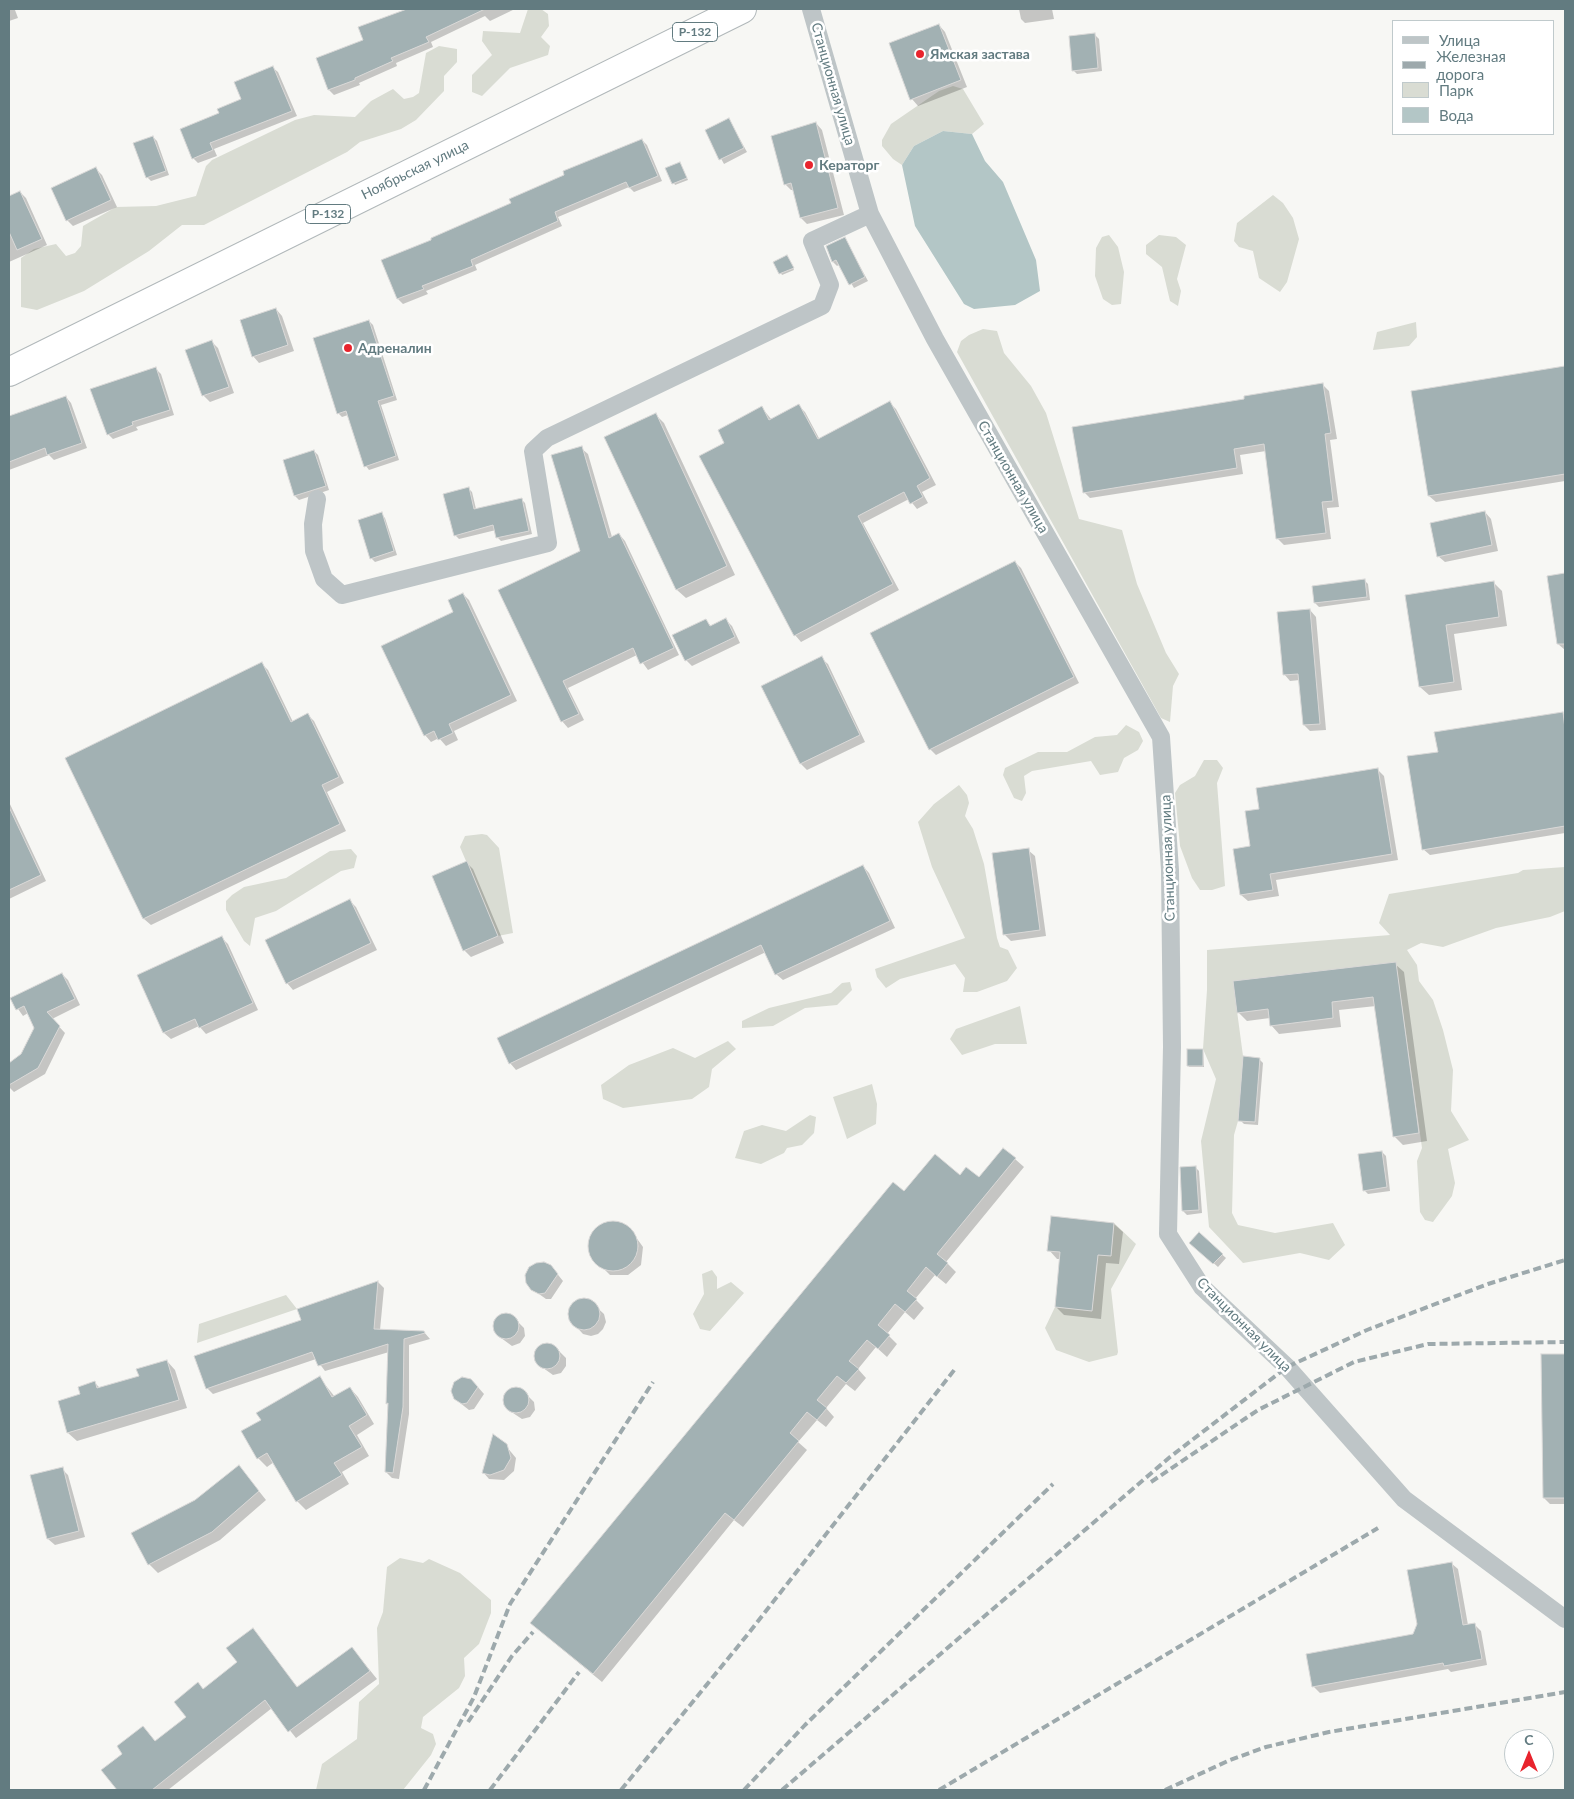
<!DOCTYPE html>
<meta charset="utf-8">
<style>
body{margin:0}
#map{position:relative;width:1574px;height:1799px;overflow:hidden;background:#f7f7f4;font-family:Lato,sans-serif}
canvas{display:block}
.frame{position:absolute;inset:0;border:10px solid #627b80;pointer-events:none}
.legend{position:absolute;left:1392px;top:20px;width:162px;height:115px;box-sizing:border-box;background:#fff;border:1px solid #c0cacc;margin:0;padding:6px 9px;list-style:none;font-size:15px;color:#627b80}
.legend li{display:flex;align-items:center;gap:10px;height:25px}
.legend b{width:25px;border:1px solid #c0cacc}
.north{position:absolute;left:1504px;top:1729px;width:50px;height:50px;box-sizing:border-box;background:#fff;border:1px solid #c0cacc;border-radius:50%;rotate:0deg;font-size:14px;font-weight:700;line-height:20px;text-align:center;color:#627b80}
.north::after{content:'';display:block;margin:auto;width:18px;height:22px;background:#e8242d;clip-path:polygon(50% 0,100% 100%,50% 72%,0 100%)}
</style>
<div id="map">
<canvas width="1574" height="1799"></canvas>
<div class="frame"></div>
<ul class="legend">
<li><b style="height:6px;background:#bec5c7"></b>Улица</li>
<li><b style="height:6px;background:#9da9ac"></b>Железная дорога</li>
<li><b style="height:14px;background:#d9dcd3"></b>Парк</li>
<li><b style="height:14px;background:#b3c6c6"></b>Вода</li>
</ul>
<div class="north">С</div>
</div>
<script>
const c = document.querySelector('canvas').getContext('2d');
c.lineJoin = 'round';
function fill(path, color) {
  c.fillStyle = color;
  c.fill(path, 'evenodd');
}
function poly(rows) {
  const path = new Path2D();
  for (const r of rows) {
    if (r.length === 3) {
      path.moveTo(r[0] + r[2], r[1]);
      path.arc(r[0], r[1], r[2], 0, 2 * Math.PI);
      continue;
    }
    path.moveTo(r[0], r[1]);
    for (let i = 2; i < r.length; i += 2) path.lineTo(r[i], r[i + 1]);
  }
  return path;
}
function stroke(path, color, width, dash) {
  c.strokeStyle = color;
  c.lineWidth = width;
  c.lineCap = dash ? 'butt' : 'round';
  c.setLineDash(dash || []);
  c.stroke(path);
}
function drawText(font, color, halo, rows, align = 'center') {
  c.font = font + ' Lato,sans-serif';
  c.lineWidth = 5;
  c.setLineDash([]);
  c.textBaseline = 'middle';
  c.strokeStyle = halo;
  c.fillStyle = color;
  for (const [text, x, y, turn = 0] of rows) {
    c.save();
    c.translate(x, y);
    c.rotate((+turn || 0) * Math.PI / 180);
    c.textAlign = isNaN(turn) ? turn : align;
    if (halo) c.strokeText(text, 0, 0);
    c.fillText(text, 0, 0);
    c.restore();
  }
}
fill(poly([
 [528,9,541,9,548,14,549,26,541,37,550,46,548,55,510,68,482,96,472,92,472,75,492,55,482,41,483,31,520,33],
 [439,46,457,49,457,62,444,76,444,91,416,120,401,129,360,142,347,152,204,225,182,225,149,251,84,291,37,310,21,307,21,258,34,249,56,244,66,256,75,253,81,246,83,226,116,207,156,206,196,196,206,166,212,160,295,120,314,115,355,117,371,101,393,89,404,99,413,97,419,93,426,53],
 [953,86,963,89,984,124,972,134,943,131,914,146,902,165,893,159,882,146,882,140,891,124,939,91],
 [1273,195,1283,203,1293,218,1299,239,1287,282,1280,292,1259,278,1253,251,1239,247,1234,241,1237,223],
 [1109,235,1118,247,1124,272,1121,304,1112,305,1103,299,1095,276,1096,248,1102,237],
 [1159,235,1176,237,1186,245,1177,279,1181,291,1178,306,1170,301,1162,267,1146,254,1146,245],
 [1416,322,1417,337,1409,346,1373,350,1377,332],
 [983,329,997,331,1004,353,1031,386,1046,413,1079,519,1122,530,1137,584,1166,653,1179,674,1173,686,1170,722,1161,718,957,352,961,341,969,335],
 [1126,725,1139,732,1143,741,1138,750,1124,758,1118,772,1100,775,1091,761,1032,771,1024,776,1026,793,1022,801,1014,798,1003,775,1005,768,1038,752,1067,752,1095,737,1117,735],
 [1204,760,1217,760,1223,768,1217,783,1225,886,1212,890,1200,890,1192,878,1180,846,1175,793,1180,785,1195,776],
 [959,785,967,795,969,803,965,816,973,829,984,864,997,938,1000,947,1008,950,1017,968,1007,981,977,992,963,992,965,978,955,964,900,979,886,988,877,977,875,969,965,938,932,867,918,822,934,804],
 [482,834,487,835,499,848,513,933,498,936,460,847,465,836],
 [351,849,357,856,354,868,341,871,276,911,255,918,250,946,244,941,226,910,226,901,232,895,244,887,286,878,330,851],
 [1565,867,1565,911,1550,917,1496,928,1443,947,1421,943,1407,950,1417,965,1419,981,1433,1000,1443,1030,1453,1070,1451,1111,1469,1140,1448,1149,1455,1183,1452,1196,1433,1222,1425,1220,1420,1212,1417,1161,1422,1148,1396,963,1233,981,1243,1056,1238,1121,1234,1135,1232,1213,1238,1225,1275,1233,1333,1223,1345,1245,1329,1260,1300,1253,1243,1263,1209,1227,1201,1141,1216,1079,1203,1049,1207,990,1207,950,1390,935,1379,923,1389,894,1518,873,1523,870],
 [850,982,852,990,837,1005,805,1008,773,1026,742,1028,742,1021,769,1008,831,993,842,983],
 [1020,1006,1027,1044,995,1044,962,1055,950,1039,956,1029],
 [728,1041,736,1049,712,1069,709,1087,692,1099,623,1108,603,1099,601,1085,629,1065,673,1048,695,1058],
 [872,1084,877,1104,876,1124,847,1139,833,1097],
 [810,1115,816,1117,814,1133,802,1145,787,1148,784,1153,761,1164,735,1158,744,1131,762,1125,786,1131],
 [1114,1223,1136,1244,1111,1289,1118,1352,1117,1355,1089,1362,1056,1350,1045,1328,1055,1307,1092,1311,1098,1255,1111,1256],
 [712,1270,717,1277,717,1289,731,1282,744,1293,710,1331,700,1329,693,1314,704,1294,702,1274],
 [286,1295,297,1309,197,1343,199,1324],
 [400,1558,423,1563,429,1559,460,1573,491,1600,491,1613,479,1644,464,1658,465,1676,459,1688,423,1717,421,1728,433,1734,436,1744,431,1755,403,1790,316,1790,322,1764,357,1739,359,1702,379,1684,377,1628,383,1612,387,1567]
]), '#d9dcd3');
fill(poly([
 [943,131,972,134,985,161,1003,182,1036,260,1040,291,1015,305,974,309,964,304,915,226,902,165,914,146]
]), '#b3c6c6');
fill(poly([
 [9,9,19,9,15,10,18,18,9,21],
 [410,9,515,9,490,21,485,16,431,42,433,47,396,63,397,66,359,83,360,85,334,95,329,90,376,23],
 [1019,9,1052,9,1054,19,1025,23,1021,19],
 [939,25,945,32,967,87,918,106,912,99],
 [1095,35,1099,39,1102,71,1077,74,1073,70],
 [272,67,278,72,297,116,214,149,217,156,198,163,193,158,220,113,243,100],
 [729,120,747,152,724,164,706,131],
 [816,123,822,130,844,215,807,224,801,218,794,190,791,190,785,184],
 [153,137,157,141,169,175,151,181,147,177],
 [642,140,647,145,662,181,634,192,629,187,558,217,562,226,475,265,477,270,426,291,428,294,403,304,398,299,383,260,433,241],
 [680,163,688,180,675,185,667,169],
 [96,169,102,175,117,207,73,226,67,220],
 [20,192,26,198,47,245,9,262,9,197],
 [845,239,868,281,854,288,840,264,837,266,833,262,827,247],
 [787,256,794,270,782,275,775,262],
 [276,309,282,316,294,351,259,363,253,356],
 [369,321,373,325,397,400,381,405,399,460,369,470,366,466,348,415,342,417,338,413],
 [212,342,218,348,234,393,210,402,203,395],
 [1565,367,1565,481,1436,502,1429,496,1412,392],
 [156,369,161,374,174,415,136,427,138,430,113,439,108,434],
 [1323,385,1329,391,1337,439,1330,440,1339,507,1327,508,1331,539,1284,545,1277,538,1266,451,1240,455,1243,474,1090,498,1084,492],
 [66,397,71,403,87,448,54,460,49,455,9,470,9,418],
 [890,403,896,409,936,485,922,492,928,503,917,509,909,499,863,523,899,590,801,642,795,635,726,443,762,408,772,420,799,406,805,412,820,440],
 [655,414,664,423,735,575,686,598,677,590,606,437],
 [581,448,588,454,612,537,619,534,625,541,679,655,648,670,637,655,568,688,584,720,568,728,562,721,500,590,581,552],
 [314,451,318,455,329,490,299,500,295,496,284,461],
 [468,488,472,492,476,509,521,499,525,503,532,534,501,541,497,537,496,530,459,539,455,535],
 [1485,512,1491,519,1498,551,1445,562,1438,556],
 [381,514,385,518,397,555,375,562,371,558],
 [1015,562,1021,568,1079,683,936,755,930,749],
 [1565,575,1565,650,1558,644,1548,577],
 [1364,580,1368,584,1370,600,1319,607,1315,603],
 [1494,583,1502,591,1507,626,1454,634,1462,690,1429,695,1420,687,1407,596],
 [463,594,469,600,517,701,454,731,458,740,446,746,439,738,431,742,425,735,455,613],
 [1310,610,1316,617,1326,730,1310,731,1304,725,1300,680,1290,681,1284,674],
 [726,620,732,626,740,643,692,666,686,660,706,621,712,627],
 [821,658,828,664,865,742,807,770,801,764,763,686],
 [262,664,268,670,293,722,308,715,314,721,344,783,327,792,346,831,151,925,144,919,66,758],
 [1562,713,1565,716,1565,833,1430,855,1423,849,1439,753],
 [1378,770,1384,776,1398,860,1276,880,1279,896,1248,901,1241,895,1234,850,1252,847,1261,810],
 [9,802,46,881,9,899],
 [1028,850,1035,856,1046,936,1011,941,1005,935],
 [467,863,473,869,504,943,471,957,464,950],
 [863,866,869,873,895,928,783,980,776,974,766,952,516,1070,510,1063,498,1038],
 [350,901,356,907,377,950,293,990,287,983],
 [222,938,228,944,258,1010,206,1034,199,1026,171,1039,164,1033,138,975],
 [1395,964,1404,972,1427,1141,1403,1145,1394,1136,1376,1006,1339,1010,1341,1027,1279,1034,1271,1025,1270,1018,1247,1021,1238,1012],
 [62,974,68,980,80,1005,52,1019,65,1033,45,1074,14,1092,9,1087,9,1064,22,1055,36,1028,28,1013,23,1016,11,999],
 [1203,1050,1204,1067,1189,1067,1188,1065],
 [1259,1059,1263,1063,1258,1125,1244,1124,1240,1120],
 [1382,1152,1386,1156,1390,1191,1368,1194,1364,1190],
 [1015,1159,1024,1167,946,1262,956,1272,946,1284,935,1275,915,1299,924,1308,914,1320,905,1312,887,1334,897,1344,887,1357,876,1347,858,1369,866,1378,855,1391,846,1384,826,1408,834,1417,826,1427,817,1420,798,1442,807,1450,743,1527,734,1520,602,1682,540,1631,905,1193,960,1177,979,1179],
 [1195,1167,1199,1171,1202,1213,1187,1215,1183,1211],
 [619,1223,633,1233,643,1247,641,1265,628,1275,610,1275,591,1256,589,1247,590,1239,601,1225],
 [1114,1224,1123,1232,1119,1264,1106,1263,1101,1319,1064,1315,1056,1307,1061,1259,1057,1259,1049,1250],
 [1199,1234,1226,1258,1218,1267,1191,1243],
 [551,1266,563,1281,551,1299,546,1299,532,1289],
 [378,1282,384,1288,380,1330,424,1332,430,1339,409,1345,409,1414,399,1479,392,1478,386,1472,389,1405,389,1352,325,1371,316,1359,213,1394,207,1388,303,1321],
 [584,1299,591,1302,604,1314,606,1322,603,1329,598,1334,591,1336,583,1334,571,1321,569,1314,571,1307,577,1301],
 [503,1314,511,1315,524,1328,525,1336,520,1343,512,1346,497,1335,493,1327,496,1319],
 [544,1344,553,1345,566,1358,566,1366,561,1373,553,1375,539,1365,535,1357,537,1349],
 [1565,1355,1565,1504,1550,1504,1544,1498,1543,1356],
 [167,1361,175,1370,187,1408,77,1441,68,1433,81,1395,95,1383,101,1389,140,1377],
 [319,1377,335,1397,350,1388,358,1397,374,1424,357,1435,369,1456,342,1472,349,1484,306,1510,297,1501,274,1462,267,1467,258,1458],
 [477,1386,484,1394,474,1409,469,1410,455,1399],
 [513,1388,521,1389,534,1402,535,1410,530,1417,522,1419,507,1409,504,1401,506,1393],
 [494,1436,501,1440,516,1458,514,1471,504,1480,489,1479,483,1472],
 [239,1466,266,1500,220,1540,158,1573,149,1564,196,1501],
 [62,1469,68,1475,85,1537,55,1545,48,1539],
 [1451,1563,1458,1569,1468,1625,1474,1624,1481,1631,1487,1665,1451,1672,1448,1669,1320,1693,1313,1686,1413,1635],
 [253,1630,298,1688,352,1648,377,1679,296,1738,272,1708,168,1790,119,1790,103,1770,156,1742,188,1717,198,1684,204,1690,239,1662]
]), '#0003');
const building = poly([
 [407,9,485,9,426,37,429,42,391,58,393,61,355,78,355,80,328,90,316,58,363,40,358,27,407,9],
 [939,24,961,80,910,100,889,43,939,24],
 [1095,33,1098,68,1072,71,1069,36,1095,33],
 [273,66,292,111,210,143,213,150,192,159,180,129,219,113,217,109,241,99,234,82,273,66],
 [729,118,744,148,719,160,705,130,729,118],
 [816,122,838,208,800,218,791,183,784,185,771,136,816,122],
 [153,136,166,171,146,178,133,143,153,136],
 [642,139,658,176,629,188,626,182,555,212,558,221,471,260,473,266,422,286,424,289,397,299,381,260,431,240,431,238,511,203,509,199,564,175,563,171,642,139],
 [680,162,687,178,672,184,665,168,680,162],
 [96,167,111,200,66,221,51,188,96,167],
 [20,191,42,239,17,250,9,232,9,196,20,191],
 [845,237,865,277,849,285,836,260,832,262,826,246,845,237],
 [787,255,794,268,779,274,773,262,787,255],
 [276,308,288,345,252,357,240,320,276,308],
 [369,320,394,396,378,401,396,456,364,467,346,411,337,414,313,338,369,320],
 [212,340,229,387,202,396,185,350,212,340],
 [1565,366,1565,474,1428,496,1411,391,1565,366],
 [156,367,170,410,132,422,133,425,107,435,90,389,156,367],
 [1323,383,1331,433,1325,434,1333,501,1322,502,1326,533,1276,539,1264,444,1234,449,1237,468,1083,493,1072,427,1244,399,1244,396,1323,383],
 [66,396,82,443,47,455,45,448,9,462,9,416,66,396],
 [890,401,930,478,917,486,923,497,910,504,904,492,858,516,893,584,794,636,699,456,724,443,718,430,762,406,769,420,799,404,818,439,890,401],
 [656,413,727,566,676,590,604,437,656,413],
 [582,446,609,538,619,533,674,648,640,664,633,648,563,681,579,714,561,722,498,590,580,551,551,455,582,446],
 [314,450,326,486,294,496,283,460,314,450],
 [469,487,474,509,522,498,529,531,496,538,493,525,454,536,443,494,469,487],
 [1485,511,1492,545,1437,557,1430,523,1485,511],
 [382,512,394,551,370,559,358,520,382,512],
 [1015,561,1074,677,929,750,870,633,1015,561],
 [1565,573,1565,644,1557,644,1547,576,1565,573],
 [1365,579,1367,597,1314,603,1312,586,1365,579],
 [1494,581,1499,617,1446,625,1454,682,1419,687,1405,595,1494,581],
 [463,593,511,695,449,724,453,733,438,740,434,731,424,736,381,646,453,612,448,600,463,593],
 [1310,609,1320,724,1303,725,1298,674,1283,675,1277,612,1310,609],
 [726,618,735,637,685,661,672,635,706,619,710,626,726,618],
 [822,656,860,735,800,764,761,686,822,656],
 [262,662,291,722,308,713,339,777,322,785,340,824,143,919,65,758,262,662],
 [1563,712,1565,729,1565,826,1422,850,1407,756,1438,752,1434,732,1563,712],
 [1378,768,1392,854,1270,874,1273,890,1240,895,1233,849,1250,846,1245,811,1259,809,1256,788,1378,768],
 [9,807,41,875,9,890,9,807],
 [1029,848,1040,930,1003,935,992,853,1029,848],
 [467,861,498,936,463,951,432,876,467,861],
 [863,865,890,921,775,975,761,945,509,1064,497,1038,863,865],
 [350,899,371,943,286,984,265,940,350,899],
 [222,936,253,1003,199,1028,195,1019,163,1033,137,975,222,936],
 [1396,962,1419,1133,1393,1137,1373,997,1332,1002,1333,1018,1270,1026,1268,1009,1237,1013,1233,981,1396,962],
 [62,973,75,999,47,1012,60,1026,38,1068,9,1085,9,1063,21,1054,34,1028,24,1006,16,1010,10,998,62,973],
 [1187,1049,1203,1049,1203,1066,1187,1066,1187,1049],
 [1243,1056,1260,1058,1255,1122,1238,1121,1243,1056],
 [1003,1148,1016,1158,937,1254,948,1263,937,1277,926,1267,907,1291,917,1299,905,1312,895,1304,878,1325,890,1335,878,1349,867,1340,849,1361,859,1369,846,1383,837,1376,817,1400,827,1408,817,1420,807,1412,790,1433,799,1441,734,1520,725,1513,593,1674,530,1623,893,1182,904,1191,935,1154,960,1175,966,1167,979,1177,1003,1148],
 [1382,1151,1387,1187,1363,1191,1358,1154,1382,1151],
 [1196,1166,1199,1210,1182,1211,1180,1167,1196,1166],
 [1051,1216,1114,1223,1111,1256,1098,1255,1092,1311,1055,1307,1060,1252,1047,1251,1051,1216],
 [613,1246,25],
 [1199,1232,1223,1254,1213,1264,1189,1243,1199,1232],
 [544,1262,551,1265,558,1274,545,1293,539,1294,531,1290,526,1283,525,1275,529,1267,536,1263,544,1262],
 [378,1281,374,1329,424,1331,425,1333,404,1339,403,1407,393,1473,385,1472,388,1403,386,1404,388,1344,318,1366,312,1352,206,1389,194,1356,301,1320,297,1309,378,1281],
 [584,1314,16],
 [506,1326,13],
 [547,1356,13],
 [1541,1354,1565,1354,1565,1498,1543,1498,1541,1354],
 [167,1360,179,1400,67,1433,58,1401,80,1394,78,1387,95,1381,97,1388,139,1376,136,1369,167,1360],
 [320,1376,332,1397,350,1387,367,1415,349,1426,362,1447,334,1463,342,1475,296,1502,267,1453,257,1459,241,1431,261,1420,256,1413,320,1376],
 [462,1377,471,1379,478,1387,467,1403,462,1404,454,1399,451,1391,454,1382,462,1377],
 [516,1400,13],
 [493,1434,507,1444,511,1458,504,1470,490,1475,482,1473,493,1434],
 [239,1465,259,1491,212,1532,148,1565,131,1533,195,1500,239,1465],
 [63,1467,79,1531,47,1539,30,1475,63,1467],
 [1452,1562,1463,1625,1475,1623,1482,1659,1444,1666,1443,1663,1312,1687,1306,1654,1413,1634,1417,1624,1407,1570,1452,1562],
 [253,1628,297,1687,352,1647,370,1671,288,1732,265,1700,152,1790,117,1790,101,1770,122,1754,117,1746,143,1726,155,1741,186,1717,174,1702,198,1682,203,1689,237,1662,226,1648,253,1628]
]);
fill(building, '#a2b1b3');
stroke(building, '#d9d8d7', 1);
const highway = poly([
 [9,372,742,9]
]);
stroke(highway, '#b1b8ba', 30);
stroke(poly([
 [811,9,870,214,935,339,1161,737,1170,870,1172,1047,1168,1234,1202,1287,1287,1367,1404,1499,1565,1619],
 [317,499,313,524,314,551,324,579,342,595,548,543,533,451,547,438,822,306,830,285,812,241,870,214]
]), '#bec5c7', 18);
stroke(highway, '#fff', 28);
stroke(poly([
 [1151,1482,1258,1410,1354,1362,1428,1344,1565,1342],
 [468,1722,512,1656,533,1632],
 [424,1790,474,1697,510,1604,653,1382],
 [490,1790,579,1672],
 [621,1790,748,1634,955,1369],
 [744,1790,805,1725,1053,1484],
 [782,1790,1170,1457,1287,1367,1367,1330,1488,1284,1565,1260],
 [939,1790,1378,1528],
 [1165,1790,1230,1760,1266,1747,1329,1732,1565,1692]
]), '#9da9ac', 4, [8, 4]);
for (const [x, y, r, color] of [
 [920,54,5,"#e8242d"],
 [809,165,5,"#e8242d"],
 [348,348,5,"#e8242d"]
]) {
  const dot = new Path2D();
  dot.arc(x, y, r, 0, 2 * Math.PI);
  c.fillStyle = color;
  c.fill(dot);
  stroke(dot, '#fff', 2);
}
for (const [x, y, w] of [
 [695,32,45],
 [328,214,45]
]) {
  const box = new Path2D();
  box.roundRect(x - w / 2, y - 9.5, w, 19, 4);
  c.fillStyle = '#fff';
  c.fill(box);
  stroke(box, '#627b80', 1);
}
drawText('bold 12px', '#627b80', null, [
 ["Р-132",695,32],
 ["Р-132",328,214]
]);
drawText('bold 14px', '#627b80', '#fff', [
 ["Ямская застава",930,54],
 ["Кераторг",819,165],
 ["Адреналин",358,348]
], 'left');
drawText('14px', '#627b80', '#fff', [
 ["Станционная улица",833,84,74],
 ["Ноябрьская улица",415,170,-26],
 ["Станционная улица",1013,477,60],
 ["Станционная улица",1168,858,-92],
 ["Станционная улица",1244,1325,45]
]);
</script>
